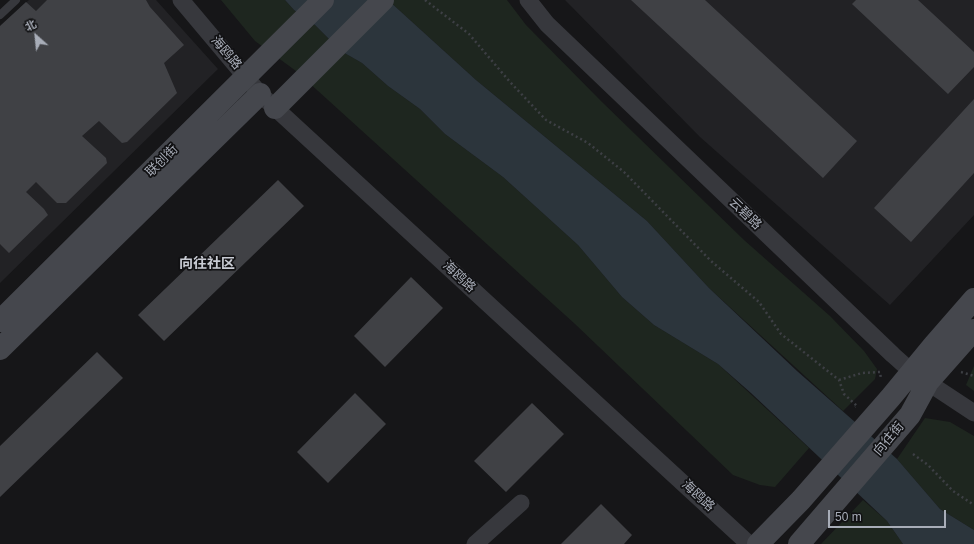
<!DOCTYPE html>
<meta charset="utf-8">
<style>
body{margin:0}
#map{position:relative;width:974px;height:544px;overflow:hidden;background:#161618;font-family:Helvetica,"Noto Sans SC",sans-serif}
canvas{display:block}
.north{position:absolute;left:16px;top:16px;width:40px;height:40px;-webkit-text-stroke:3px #111113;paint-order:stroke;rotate:333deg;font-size:11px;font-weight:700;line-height:16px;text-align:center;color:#a8adb8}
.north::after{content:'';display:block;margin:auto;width:14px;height:18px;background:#a8adb8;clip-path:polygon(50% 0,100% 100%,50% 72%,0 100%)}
.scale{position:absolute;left:828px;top:510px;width:118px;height:18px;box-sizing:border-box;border:2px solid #a8adb8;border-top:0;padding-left:5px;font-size:12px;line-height:14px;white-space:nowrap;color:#a8adb8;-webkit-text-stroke:3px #111113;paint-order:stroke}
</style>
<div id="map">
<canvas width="974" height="544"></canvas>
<div class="north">北</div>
<div class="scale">50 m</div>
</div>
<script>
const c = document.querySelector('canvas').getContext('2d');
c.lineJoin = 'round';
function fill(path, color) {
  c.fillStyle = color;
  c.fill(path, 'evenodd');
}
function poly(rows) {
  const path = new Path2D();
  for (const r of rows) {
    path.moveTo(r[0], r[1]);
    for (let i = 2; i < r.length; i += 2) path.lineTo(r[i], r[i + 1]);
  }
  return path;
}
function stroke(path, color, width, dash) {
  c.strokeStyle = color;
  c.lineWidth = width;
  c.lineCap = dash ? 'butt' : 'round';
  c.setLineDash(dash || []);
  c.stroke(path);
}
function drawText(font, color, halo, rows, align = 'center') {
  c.font = font + ' Helvetica,"Noto Sans SC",sans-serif';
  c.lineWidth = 3.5;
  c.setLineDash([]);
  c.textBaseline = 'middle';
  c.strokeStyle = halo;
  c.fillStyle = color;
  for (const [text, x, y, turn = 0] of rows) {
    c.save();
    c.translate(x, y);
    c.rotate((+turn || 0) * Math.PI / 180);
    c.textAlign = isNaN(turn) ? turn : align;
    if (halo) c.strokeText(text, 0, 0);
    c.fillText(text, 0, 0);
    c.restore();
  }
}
fill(poly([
 [29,0,156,0,218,69,0,283,0,26],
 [565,0,974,0,974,215,890,305,700,137]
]), '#222225');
fill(poly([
 [221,0,285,0,294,10,315,25,341,51,362,63,388,86,420,109,445,134,503,177,578,245,622,297,654,325,718,364,809,448,775,487,760,485,733,475,575,324,296,71,255,41],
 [388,0,507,0,526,25,601,101,744,240,830,316,864,351,877,369,875,379,843,411,709,288,647,221,476,80],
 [974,366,974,391,966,385],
 [925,418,950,422,974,436,974,530,940,509,897,459],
 [863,500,887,521,903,544,821,544]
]), '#1e261f');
fill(poly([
 [285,0,388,0,476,80,647,221,709,288,797,371,897,459,940,509,974,530,974,544,903,544,887,521,751,393,718,364,654,325,622,297,578,245,503,177,445,134,420,109,388,86,362,63,341,51,315,25,294,10]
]), '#2c353c');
fill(poly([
 [47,0,146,0,150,7,184,45,164,63,177,93,127,142,122,143,99,121,82,136,106,158,107,163,66,203,57,203,36,182,26,192,44,209,48,215,9,253,0,244,0,26,26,2,36,11],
 [631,0,705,0,857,141,823,178],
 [856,0,918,0,974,52,974,67,948,94,852,4],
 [974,99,974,173,911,242,874,208],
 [278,180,304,206,164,341,138,315],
 [411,277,443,308,385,367,354,336],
 [97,352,123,378,0,497,0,446],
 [355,393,386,424,328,483,297,452],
 [532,403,564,434,506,492,474,461],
 [601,504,632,535,624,544,561,544]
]), '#404145');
stroke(poly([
 [425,0,469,34,510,82,546,120,588,143,624,172,711,261,759,302,781,334,839,380,844,394,857,406,855,407],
 [961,372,974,376],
 [839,380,862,373,880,372,881,379],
 [913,454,928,465,953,491,974,505]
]), '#3d3f44', 2.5, [2, 3]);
stroke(poly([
 [0,15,16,0]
]), '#37383d', 8);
stroke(poly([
 [181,0,260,94,749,544],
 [528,0,547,24,893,355,912,372,974,413],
 [475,544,521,503]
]), '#37383d', 17);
stroke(poly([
 [275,108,383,0],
 [0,321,323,0],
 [0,349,260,94],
 [758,544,801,500,891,397,933,346,974,299],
 [799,544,910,415,928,382,974,330]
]), '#45474d', 22);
drawText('13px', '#a8adb8', '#111113', [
 ["海鸥路",226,53,50],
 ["联创街",162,161,-45],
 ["云碧路",745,214,44],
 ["海鸥路",459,277,43],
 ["向往街",889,439,-50],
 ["海鸥路",698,496,43]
]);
drawText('bold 14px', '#c9ccd4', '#111113', [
 ["向往社区",207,264]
]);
</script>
